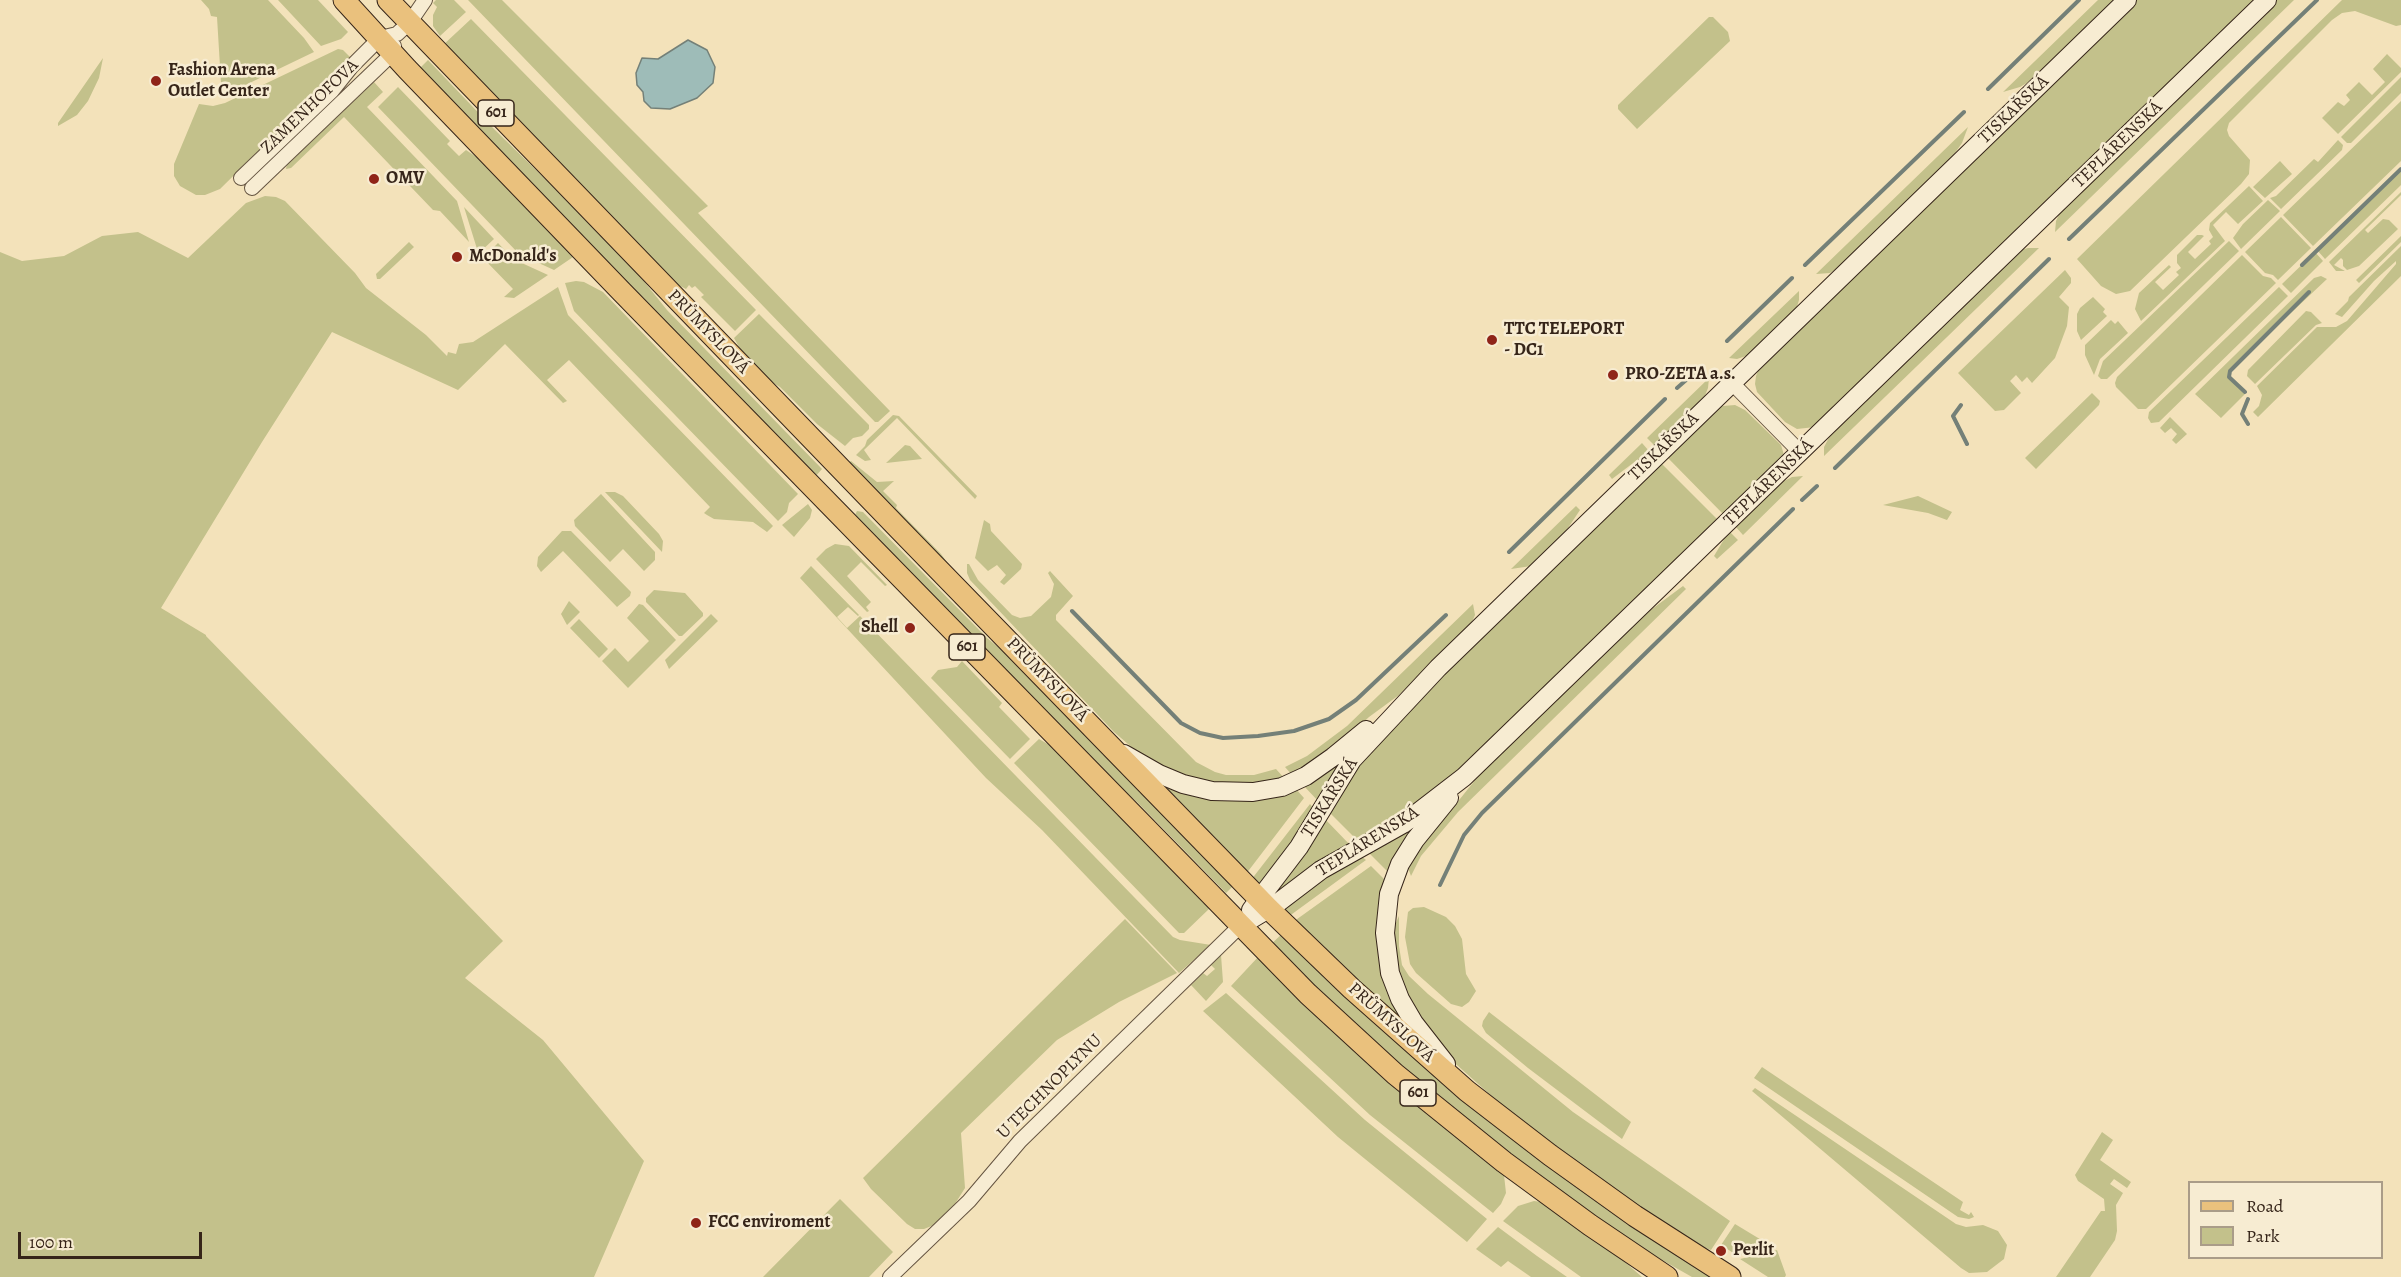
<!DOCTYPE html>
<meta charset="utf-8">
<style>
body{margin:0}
#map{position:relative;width:2401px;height:1277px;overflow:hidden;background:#f3e2ba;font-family:Alegreya,serif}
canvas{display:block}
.legend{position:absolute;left:2188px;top:1181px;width:195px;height:78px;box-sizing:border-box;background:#f7ecd2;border:2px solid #aa9c88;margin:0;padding:8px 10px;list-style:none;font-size:18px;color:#362519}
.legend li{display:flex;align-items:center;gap:12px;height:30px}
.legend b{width:30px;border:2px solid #aa9c88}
.scale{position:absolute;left:18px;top:1232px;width:184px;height:27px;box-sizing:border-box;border:3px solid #362519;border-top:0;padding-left:8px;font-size:18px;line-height:21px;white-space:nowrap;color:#362519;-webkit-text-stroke:4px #f7ecd2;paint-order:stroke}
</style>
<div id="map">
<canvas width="2401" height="1277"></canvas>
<ul class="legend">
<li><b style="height:8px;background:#eac17d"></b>Road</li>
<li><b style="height:16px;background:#c3c18b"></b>Park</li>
</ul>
<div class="scale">100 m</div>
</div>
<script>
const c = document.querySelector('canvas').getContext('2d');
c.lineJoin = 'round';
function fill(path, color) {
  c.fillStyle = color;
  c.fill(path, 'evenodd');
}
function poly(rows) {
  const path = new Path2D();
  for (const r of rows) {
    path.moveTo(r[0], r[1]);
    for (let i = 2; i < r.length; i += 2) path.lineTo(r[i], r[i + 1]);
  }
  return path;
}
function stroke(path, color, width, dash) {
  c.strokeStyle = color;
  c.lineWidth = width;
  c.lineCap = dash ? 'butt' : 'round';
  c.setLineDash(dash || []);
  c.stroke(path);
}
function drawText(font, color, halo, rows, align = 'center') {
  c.font = font + ' Alegreya,serif';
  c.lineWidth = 5;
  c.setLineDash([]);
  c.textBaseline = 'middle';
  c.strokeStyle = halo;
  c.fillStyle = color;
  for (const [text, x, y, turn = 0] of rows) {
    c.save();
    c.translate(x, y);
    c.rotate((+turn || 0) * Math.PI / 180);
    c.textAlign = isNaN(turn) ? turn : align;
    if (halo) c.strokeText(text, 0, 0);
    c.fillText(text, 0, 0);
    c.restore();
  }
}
fill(poly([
 [201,0,268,0,304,38,314,52,235,90,226,89,221,83,217,17,211,16,209,9],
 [278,0,318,0,348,32,341,39,321,46],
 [436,0,454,0,466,12,440,36,433,26,433,15,437,7,433,3],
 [468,0,502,0,708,206,698,213,890,411,878,422,875,422],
 [2098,0,2115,0,2032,80,2020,87,2003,92],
 [2137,0,2257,0,1815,427,1797,429,1785,422,1757,392,1755,384,1756,376,1761,364],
 [2277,0,2294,0,2055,232,2056,221,2062,208],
 [2342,0,2401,0,2401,25,2396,26,2355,11,2342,13,2332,20,2229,123,2227,130,2229,136,2250,160,2249,174,2241,184,2130,291,2116,294,2101,286,2077,259],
 [1709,17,1713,17,1728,32,1730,41,1637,129,1618,109,1618,105],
 [471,19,756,310,735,331,701,297,704,295,695,286,692,288,689,285,686,289,668,280,442,46],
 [338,49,343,50,351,58,344,67,220,189,205,195,196,195,180,186,174,176,174,164,199,104,213,106,225,103],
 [2387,54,2401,68,2401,72,2338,134,2322,118,2338,102,2344,106,2350,100,2346,95,2359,82,2372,95,2385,82,2373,69],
 [103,58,99,78,88,101,77,115,58,126,58,123],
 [428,60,494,129,622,254,667,310,822,469,814,478,418,70],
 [2401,77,2401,93,2351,143,2347,143,2341,137],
 [374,82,383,92,367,107,457,201,469,242,440,211,433,210,344,117,291,168,286,169,287,164],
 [398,87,450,141,447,144,459,156,466,150,490,166,576,255,554,270,519,254,378,107],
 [2401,101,2401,161,2313,246,2283,215],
 [1968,127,1962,143,1950,160,1840,267,1830,273,1816,274],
 [2338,140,2343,145,2342,150,2281,209,2270,198,2276,196,2314,159,2318,162],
 [2280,161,2292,174,2265,198,2253,187],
 [2401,168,2401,185,2325,259,2317,250],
 [2249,186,2263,201,2238,224,2226,212,2213,225,2225,241,2141,321,2135,309,2139,293,2169,265,2171,267,2155,282,2163,290,2179,275,2176,272,2181,268,2177,263,2177,255,2197,235,2202,235,2204,236,2188,252,2195,259,2211,244,2209,241,2213,237,2209,230,2210,223],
 [2401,192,2401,195,2365,230,2368,233,2383,219,2389,220,2398,229,2359,266,2347,270,2343,266,2343,260,2341,258,2334,265,2345,271,2336,271,2329,262],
 [265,196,276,197,285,201,355,273,366,288,426,335,447,356,448,352,456,354,459,344,473,342,558,287,568,315,773,526,767,532,753,522,714,519,707,515,704,513,710,507,569,360,547,380,567,401,563,403,505,344,458,390,332,332,262,442,161,608,206,635,206,636,503,941,465,978,543,1040,644,1161,594,1277,0,1277,0,252,22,261,64,256,102,236,138,232,188,258,246,203],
 [2268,200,2280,211,2241,249,2233,238,2243,224],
 [464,207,494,239,479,253,478,252],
 [2281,217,2311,248,2278,280,2273,275,2265,273,2245,252],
 [2401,236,2401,242,2359,283,2356,280],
 [2229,241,2239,251,2107,379,2101,379,2098,376,2103,361],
 [409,242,414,247,380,279,377,279,376,274],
 [498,243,513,259,548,275,514,298,504,297,513,289,483,258],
 [2401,246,2401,276,2258,417,2253,412,2259,406,2262,395,2257,386,2317,327,2336,327,2347,321,2396,264,2396,261,2374,281,2342,317,2335,314,2348,301,2349,297],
 [2028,248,2039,248,1824,456,1824,447,1832,432,2021,250],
 [2315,252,2323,261,2291,293,2282,284],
 [2242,255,2263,276,2271,278,2276,283,2146,409,2138,409,2116,387,2115,383,2117,377],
 [2065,270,2071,278,2071,283,2059,297,2069,307,2067,326,2055,358,2032,383,2027,377,2022,382,2016,375,2010,381,2021,393,2004,410,1995,411,1958,373],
 [2321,276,2327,279,2229,371,2229,377,2245,394,2221,418,2195,394,2314,278],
 [576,281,584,282,603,292,798,494,789,503,787,512,778,521,574,311,565,283],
 [2279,287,2288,296,2159,422,2151,423,2148,418,2149,412],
 [1799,291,1799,300,1796,310,1749,355,1737,359,1729,358],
 [2093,297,2105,309,2103,312,2107,316,2081,340,2077,331,2077,314,2080,308],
 [2306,311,2311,312,2322,323,2316,325,2255,384,2247,376,2248,370],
 [759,314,869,425,869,429,862,436,853,438,845,446,817,424,780,387,763,377,748,363,734,338],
 [2111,320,2115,324,2118,321,2128,333,2100,359,2094,375,2085,355,2085,345],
 [1709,378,1708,388,1704,398,1655,446,1647,438],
 [2092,393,2100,401,2099,405,2036,469,2025,458],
 [1735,405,1745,410,1781,445,1784,455,1781,461,1725,516,1666,456,1715,409,1723,406],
 [893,415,899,416,977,496,975,499,897,418,864,450,871,460,865,461,856,455,865,446,867,440],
 [2170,417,2187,434,2176,444,2172,440,2177,434,2171,428,2165,433,2160,428],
 [1642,443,1649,451,1612,479,1609,475],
 [905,445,910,446,922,459,886,463],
 [851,461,877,482,894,481,883,491,897,505,896,508,941,554,955,573,847,464],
 [1660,462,1719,521,1488,745,1419,804,1360,843,1328,811,1354,768,1423,691],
 [1803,476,1743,535,1735,526,1780,483,1792,477],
 [605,492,615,492,623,496,659,534,663,541,662,552],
 [601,494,655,552,655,560,644,571,623,549,610,562,575,526,574,520],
 [1918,496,1952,512,1947,520,1928,513,1883,505],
 [808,504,812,510,810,518,794,537,782,525],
 [1576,506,1580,510,1564,534,1531,566,1511,569],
 [857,511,863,512,987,638,1009,656,1235,884,1226,893,1137,802,1087,760,854,517],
 [984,520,990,524,991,531,1022,564,1021,569,1004,585,1000,582,1006,575,997,565,988,571,975,558],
 [562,531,571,531,631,592,630,596,617,607,563,551,541,572,537,566,538,557],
 [1729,531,1738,540,1717,559,1714,556],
 [835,544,849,546,887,585,885,586,861,562,847,576,871,602,866,607,869,611,867,612,816,559,826,549],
 [967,564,969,564,978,580,1012,615,1020,618,1031,616,1051,597,1054,584,1048,573,1050,571,1073,596,1056,615,1056,620,1196,762,1215,772,1226,775,1254,775,1276,769,1285,779,1237,787,1186,779,1142,756,1114,732,970,580,967,573],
 [811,566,859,615,858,616,848,607,837,617,847,628,860,616,1173,937,1180,940,1211,945,1179,973,1042,830,986,778,800,578],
 [1683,586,1686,589,1458,812,1421,856,1411,876,1407,865,1484,769,1644,615],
 [654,590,685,593,703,613,703,616,682,636,679,636,646,602,646,598],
 [569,601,580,612,567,625,561,614],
 [639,604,643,605,676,640,628,688,602,661,615,648,628,662,649,641,627,618],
 [1473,604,1475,615,1472,622,1399,695,1369,717,1336,748,1293,776,1285,767,1307,756,1347,726],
 [711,614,718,621,669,669,665,660],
 [579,619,608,649,599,658,570,628],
 [962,661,1002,703,999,707,1030,739,1010,759,931,678,938,670,957,667],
 [1039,739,1058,750,1210,908,1184,933,1179,933,1014,763],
 [1337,763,1341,764,1319,802,1303,785],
 [1160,782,1295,788,1304,798,1246,874],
 [1310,804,1315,810,1271,874,1258,886,1251,880],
 [1324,818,1352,847,1274,899,1269,894],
 [1411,826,1415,827,1390,874,1368,852],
 [1361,856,1366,860,1288,917,1283,909,1313,883],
 [1371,866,1387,882,1400,1018,1293,922],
 [1424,907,1446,917,1455,926,1462,939,1466,974,1476,991,1469,1002,1462,1007,1451,1004,1416,973,1410,964,1405,937,1408,912,1413,908],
 [1399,916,1399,946,1402,965,1409,976,1428,994,1573,1112,1730,1221,1711,1250,1686,1241,1533,1133,1448,1057,1435,1042,1400,984,1392,932],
 [1125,919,1177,973,1119,1002,1057,1040,961,1133,965,1188,953,1207,934,1225,924,1229,915,1229,907,1224,871,1189,863,1178],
 [1283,933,1715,1277,1692,1277,1609,1230,1561,1196,1389,1058,1269,946],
 [1221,955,1223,982,1206,1001,1191,985,1203,973,1207,976,1215,969,1211,965],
 [1259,956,1504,1175,1506,1193,1501,1204,1493,1213,1370,1115,1231,986],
 [1226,993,1365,1120,1487,1219,1467,1242,1338,1137,1203,1011],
 [1489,1012,1631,1122,1622,1139,1528,1068,1486,1033,1482,1026,1483,1021],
 [1762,1067,1963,1202,1960,1210,1969,1215,1971,1212,1974,1217,1969,1219,1958,1217,1754,1078],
 [1755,1088,1956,1224,1966,1227,1983,1225,1998,1231,2007,1245,2004,1259,1987,1272,1969,1273,1961,1268,1752,1091],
 [2102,1132,2113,1140,2100,1160,2131,1182,2127,1188,2114,1179,2110,1184,2123,1193,2116,1205,2117,1231,2115,1240,2090,1277,2056,1277,2101,1211,2105,1211,2104,1199,2078,1181,2075,1175],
 [840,1199,893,1252,869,1277,763,1277],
 [1534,1201,1542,1202,1608,1247,1642,1277,1581,1277,1503,1221,1518,1206],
 [1735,1224,1773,1247,1738,1256,1721,1245],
 [1498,1227,1537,1256,1567,1277,1531,1277,1508,1261,1501,1267,1476,1249],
 [1777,1250,1786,1275,1785,1277,1768,1277,1740,1259]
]), '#c3c18b');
const water = poly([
 [688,40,707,50,715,67,713,83,697,98,670,109,651,108,644,101,643,92,637,85,636,73,642,58,658,59,688,40]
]);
fill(water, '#9ebcb8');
stroke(water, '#748078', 1.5);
stroke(poly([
 [1988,89,2079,0],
 [2069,239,2317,0],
 [1805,265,1964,112],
 [2302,265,2401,169],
 [1727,341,1792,278],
 [1677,388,1693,374],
 [2245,392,2229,377,2230,371,2309,292],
 [2248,399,2242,414,2248,424],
 [1961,405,1953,416,1967,444],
 [1835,468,2049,259],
 [1802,500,1817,486],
 [1509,552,1665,399],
 [1072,611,1181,723,1200,733,1223,738,1258,736,1294,731,1329,719,1356,700,1446,615],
 [1440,885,1464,835,1482,813,1793,509]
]), '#748078', 4);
const street = poly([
 [241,178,332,91,352,66,380,38,397,34,410,22,425,0],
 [252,188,393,53,394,46],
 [1732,383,1801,453],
 [890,1277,969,1201,1020,1141,1240,926]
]);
const secondary = poly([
 [1124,754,1159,774,1183,784,1212,791,1253,792,1282,787,1306,776,1333,757,1366,730],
 [1251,910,1299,847,1352,760,1438,668,2127,0],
 [1240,926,1275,905,1321,870,1403,824,1464,777,2267,0],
 [1446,1064,1414,1023,1400,999,1390,973,1385,933,1389,894,1400,864,1415,840,1449,798]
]);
const primary = poly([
 [344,0,407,69,622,292,1308,994,1395,1074,1504,1162,1590,1225,1667,1277],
 [388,0,899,529,1269,909,1352,989,1467,1091,1550,1155,1635,1216,1730,1277]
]);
stroke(street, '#655441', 16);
stroke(secondary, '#362519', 20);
stroke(primary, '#362519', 23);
stroke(street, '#f7ecd2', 14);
stroke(secondary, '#f7ecd2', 18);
stroke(primary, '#eac17d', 21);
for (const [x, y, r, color] of [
 [156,81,6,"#8f2418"],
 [374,179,6,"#8f2418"],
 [457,257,6,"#8f2418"],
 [1492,340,6,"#8f2418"],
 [1613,375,6,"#8f2418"],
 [910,628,6,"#8f2418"],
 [696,1223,6,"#8f2418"],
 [1721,1251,6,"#8f2418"]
]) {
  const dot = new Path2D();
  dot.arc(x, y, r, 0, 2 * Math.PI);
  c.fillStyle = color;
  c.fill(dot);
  stroke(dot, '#f7ecd2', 2);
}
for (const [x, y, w] of [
 [496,113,36],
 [967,647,36],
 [1418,1093,36]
]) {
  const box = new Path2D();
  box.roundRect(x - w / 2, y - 13, w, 26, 4.5);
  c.fillStyle = '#f7ecd2';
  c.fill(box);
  stroke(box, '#362519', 1.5);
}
drawText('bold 16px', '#362519', null, [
 ["601",496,113],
 ["601",967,647],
 ["601",1418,1093]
]);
drawText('bold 18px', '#362519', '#f7ecd2', [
 ["Fashion Arena",168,71],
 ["Outlet Center",168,92],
 ["OMV",386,179],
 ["McDonald's",469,257],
 ["TTC TELEPORT",1504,330],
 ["- DC1",1504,351],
 ["PRO-ZETA a.s.",1625,375],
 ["Shell",898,628,"right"],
 ["FCC enviroment",708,1223],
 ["Perlit",1733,1251]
], 'left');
drawText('18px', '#362519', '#f7ecd2', [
 ["ZAMENHOFOVA",310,107,-44],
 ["TISKAŘSKÁ",2014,110,-44],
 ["TEPLÁRENSKÁ",2118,145,-44],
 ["PRŮMYSLOVÁ",708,332,46],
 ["TISKAŘSKÁ",1664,447,-44],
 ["TEPLÁRENSKÁ",1769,483,-44],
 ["PRŮMYSLOVÁ",1047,680,46],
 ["TISKAŘSKÁ",1330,798,-58],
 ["TEPLÁRENSKÁ",1368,842,-32],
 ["PRŮMYSLOVÁ",1391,1023,42],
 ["U TECHNOPLYNU",1050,1087,-45]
]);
</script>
